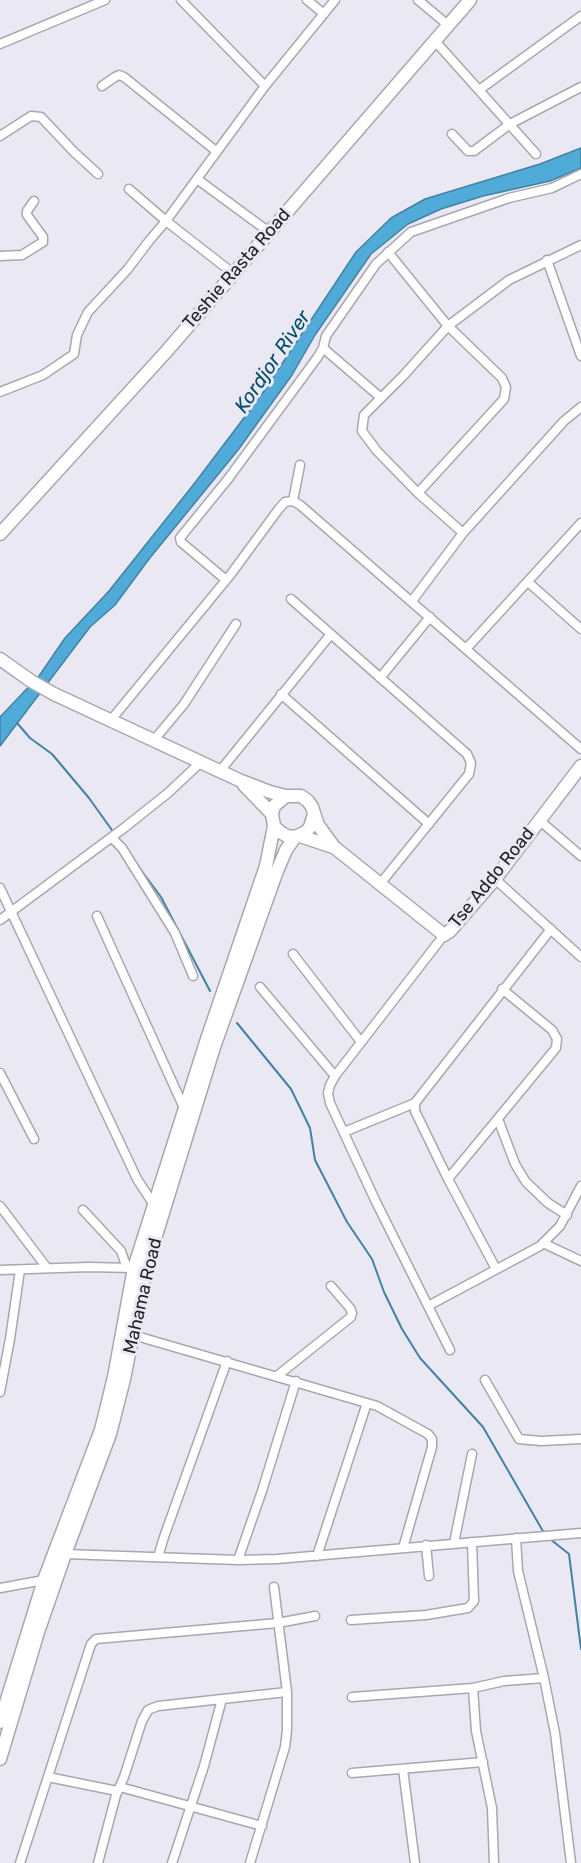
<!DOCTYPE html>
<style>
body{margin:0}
canvas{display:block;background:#eae9f3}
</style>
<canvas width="581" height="1863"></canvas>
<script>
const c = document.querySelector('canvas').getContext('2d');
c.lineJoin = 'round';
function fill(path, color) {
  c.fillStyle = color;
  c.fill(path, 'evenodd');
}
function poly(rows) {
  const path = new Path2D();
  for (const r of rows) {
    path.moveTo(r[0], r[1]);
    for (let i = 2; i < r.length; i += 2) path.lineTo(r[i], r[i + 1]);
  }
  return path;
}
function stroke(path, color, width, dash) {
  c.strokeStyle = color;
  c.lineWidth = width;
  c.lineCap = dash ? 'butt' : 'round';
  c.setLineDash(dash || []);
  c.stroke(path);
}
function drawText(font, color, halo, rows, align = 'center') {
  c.font = font + ' Rubik,sans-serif';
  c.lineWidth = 6;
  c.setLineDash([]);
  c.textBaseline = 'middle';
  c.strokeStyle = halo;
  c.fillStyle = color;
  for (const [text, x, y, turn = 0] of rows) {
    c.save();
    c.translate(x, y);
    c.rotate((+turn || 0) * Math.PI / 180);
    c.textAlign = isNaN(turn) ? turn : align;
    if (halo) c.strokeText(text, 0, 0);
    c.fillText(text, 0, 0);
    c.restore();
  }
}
const water = poly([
 [581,148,581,168,550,181,483,196,441,209,408,224,371,254,315,335,292,375,238,450,149,559,115,605,90,627,0,746,0,717,39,676,65,638,109,591,194,484,262,394,356,252,391,218,425,199,540,164,581,148]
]);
fill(water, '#51abd8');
stroke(water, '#4382a3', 1.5);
stroke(poly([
 [17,723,30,738,52,754,89,798,114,833],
 [138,866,161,897,210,991],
 [237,1023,291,1089,310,1128,315,1160,347,1222,372,1259,384,1292,402,1329,420,1358,483,1427,544,1533],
 [550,1539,569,1554,581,1649]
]), '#4382a3', 2);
const street = poly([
 [181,0,265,86],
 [307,0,324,14],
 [418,0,448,25],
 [435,41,536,154],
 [0,44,105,0],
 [102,86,115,77,119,75,124,77,216,151],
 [479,90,581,16],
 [452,134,468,151,474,151,510,124,581,87],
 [0,136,31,116,41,117,74,152,98,174],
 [197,179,269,232],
 [129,189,166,221,234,274],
 [388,252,448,326,502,378,506,387,504,399,418,493],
 [0,256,22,255,43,242,43,237,27,215,27,211,34,201],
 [547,260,581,356],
 [323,348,380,397],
 [0,392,43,375,74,354,77,335,88,312,127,270,149,241,166,221,265,86,335,0],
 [293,501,300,465],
 [463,533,418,493,377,451,362,431,364,415,403,376,448,326,509,280,581,245],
 [226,580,181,542,180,538,228,479,317,358,323,348,326,336,376,264,411,232,509,198,552,188,581,174],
 [528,582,581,629],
 [291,599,467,754,471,763,469,774,380,884],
 [412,601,463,533,564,421,581,407],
 [466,649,581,523],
 [380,678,430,617],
 [281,694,429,824],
 [111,720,231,574,278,510,285,502,293,501,300,505,581,749],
 [154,740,184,704,236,624],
 [220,771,331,634],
 [539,820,581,856],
 [112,838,122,848,175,933,193,976],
 [495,879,581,957],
 [0,888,137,1179,154,1205],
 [97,916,184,1108],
 [0,920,124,828,168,793,201,762],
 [444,935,335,1076,330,1085,328,1093,330,1103,376,1202,450,1350],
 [293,954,361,1042],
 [260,987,335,1076],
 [0,1073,34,1139],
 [498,1119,515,1164,526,1182,548,1203,567,1215],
 [344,1132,415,1103],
 [448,1179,556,1048,557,1039,552,1030,502,989],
 [0,1206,47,1268],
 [83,1210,121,1251,127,1268],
 [543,1243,581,1261],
 [496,1269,448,1179,415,1111,415,1103,551,929],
 [0,1270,88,1267,134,1268],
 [428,1306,540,1246,560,1226,581,1186],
 [133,1335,377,1406,428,1434,432,1439,432,1447,403,1548],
 [277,1376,351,1317,352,1313,350,1308,331,1286],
 [485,1380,519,1439,541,1441,581,1439],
 [0,1392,10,1339,20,1270],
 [454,1543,472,1454],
 [426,1545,429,1576],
 [65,1554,238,1560,277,1559,581,1533],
 [317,1556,367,1403],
 [158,1557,164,1537,227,1361],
 [238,1560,262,1491,296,1381],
 [0,1588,44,1580],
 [351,1620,426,1615,468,1608,474,1601,472,1542],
 [544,1678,555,1733,571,1863],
 [352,1697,473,1688],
 [403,1769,415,1863],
 [352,1773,483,1762],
 [48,1777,117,1791],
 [120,1787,262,1826],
 [20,1863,91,1644,96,1639,278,1623,315,1616],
 [98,1863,116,1795,124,1777,142,1721,148,1710,158,1706,287,1692],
 [172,1863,204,1766,222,1699],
 [250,1863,285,1747,287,1730,287,1692,274,1587],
 [494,1863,492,1808,476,1731,473,1688,504,1681,544,1678,518,1571,516,1538]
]);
const secondary = poly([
 [0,534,165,353,470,0],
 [0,659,31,681,54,694,239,780,270,792,286,796],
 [244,785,272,814],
 [314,814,310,827,306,832,295,837,287,836,280,832,274,826,272,814,274,806,286,796,301,796,308,801,312,807,318,825,334,847,444,935,450,931,495,879,581,766],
 [300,836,333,847],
 [0,1722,44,1580,101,1430,114,1377,134,1268,206,1042,266,866,274,826],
 [0,1759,38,1632,65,1554,110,1434,124,1379,146,1268,214,1047,277,871,286,850,295,837]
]);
stroke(street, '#a8a7b0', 11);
stroke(secondary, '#a8a7b0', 15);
stroke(street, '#fff', 8);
stroke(secondary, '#fff', 12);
drawText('18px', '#232226', '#eae9f3', [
 ["Teshie Rasta Road",237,269,-49],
 ["Tse Addo Road",492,878,-51],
 ["Mahama Road",143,1296,-77]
]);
drawText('italic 20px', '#004e6c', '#eae9f3', [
 ["Kordjor River",273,362,-56]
]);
</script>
